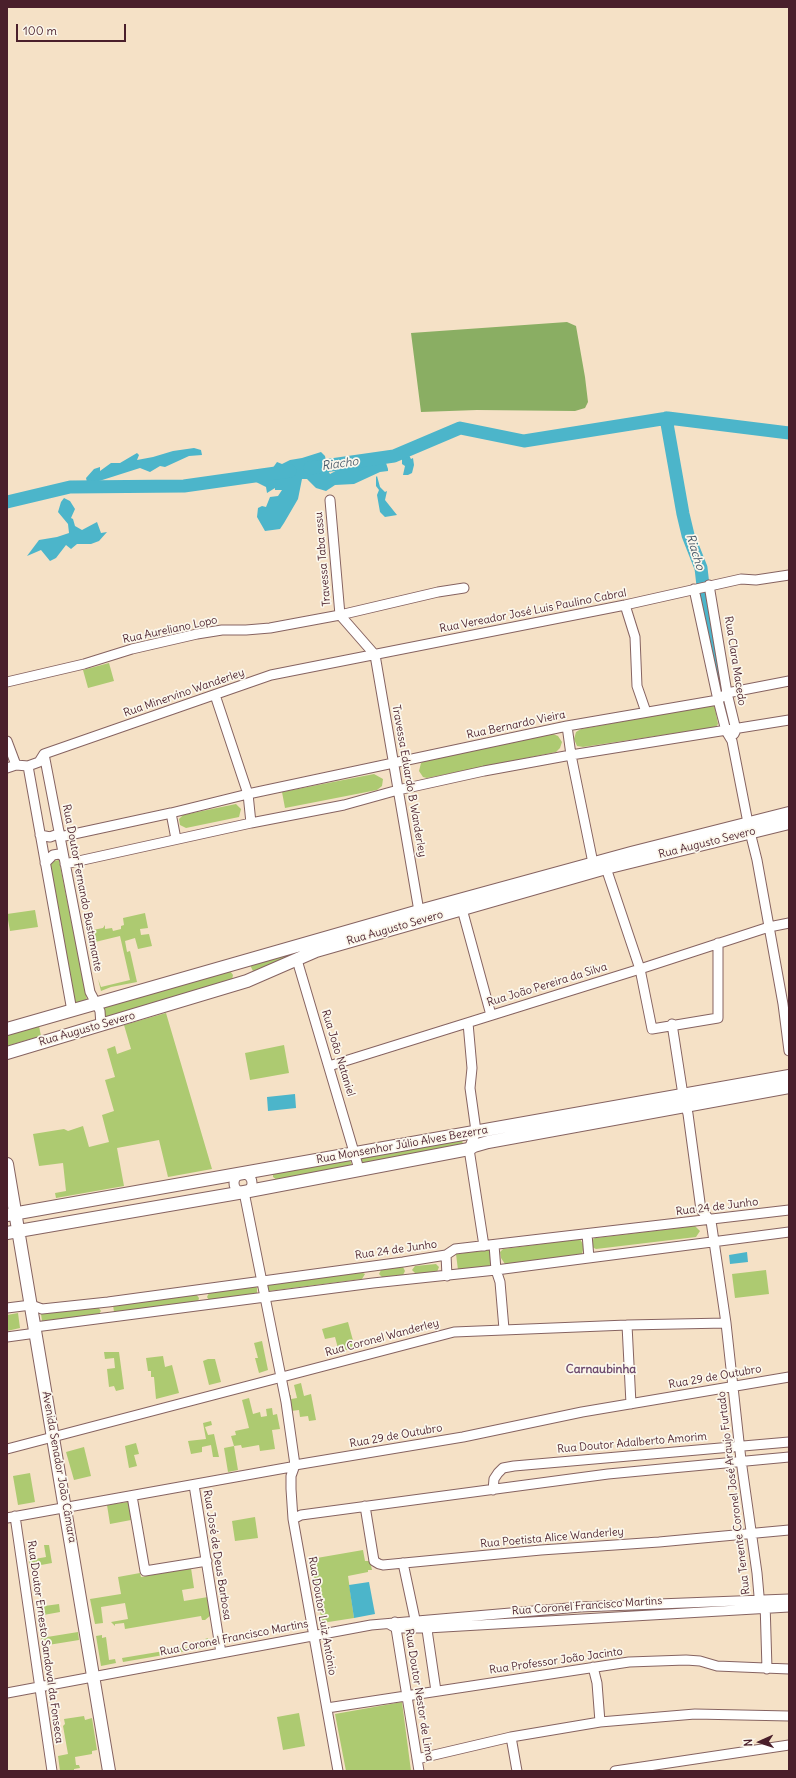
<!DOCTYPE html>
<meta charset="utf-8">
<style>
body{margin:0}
#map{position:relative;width:796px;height:1778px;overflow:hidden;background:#f5e1c6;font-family:Delius,sans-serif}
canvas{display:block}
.frame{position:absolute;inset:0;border:8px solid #4a1f2b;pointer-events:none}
.north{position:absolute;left:740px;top:1722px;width:40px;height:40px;-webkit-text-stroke:3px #fbf7ec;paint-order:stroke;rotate:267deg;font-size:11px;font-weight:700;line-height:16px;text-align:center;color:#4a1f2b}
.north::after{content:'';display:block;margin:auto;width:14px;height:18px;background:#4a1f2b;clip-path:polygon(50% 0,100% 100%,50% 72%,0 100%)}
.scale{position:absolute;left:16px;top:24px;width:110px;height:18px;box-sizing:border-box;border:2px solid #4a1f2b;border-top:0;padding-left:5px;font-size:12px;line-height:14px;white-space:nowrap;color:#4a1f2b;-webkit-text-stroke:3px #fbf7ec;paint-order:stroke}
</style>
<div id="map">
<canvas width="796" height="1778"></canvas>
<div class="frame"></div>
<div class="north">N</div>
<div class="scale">100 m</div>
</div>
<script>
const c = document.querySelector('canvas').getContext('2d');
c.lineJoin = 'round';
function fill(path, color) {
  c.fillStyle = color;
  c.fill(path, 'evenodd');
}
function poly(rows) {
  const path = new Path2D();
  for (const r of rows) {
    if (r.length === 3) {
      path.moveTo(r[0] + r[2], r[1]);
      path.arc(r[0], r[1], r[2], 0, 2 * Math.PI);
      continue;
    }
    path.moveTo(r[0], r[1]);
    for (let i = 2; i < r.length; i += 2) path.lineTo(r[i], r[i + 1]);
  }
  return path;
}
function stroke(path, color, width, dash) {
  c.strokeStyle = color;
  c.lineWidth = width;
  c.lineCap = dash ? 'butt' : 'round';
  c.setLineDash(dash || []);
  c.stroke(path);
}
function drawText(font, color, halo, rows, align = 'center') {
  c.font = font + ' Delius,sans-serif';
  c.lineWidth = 3.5;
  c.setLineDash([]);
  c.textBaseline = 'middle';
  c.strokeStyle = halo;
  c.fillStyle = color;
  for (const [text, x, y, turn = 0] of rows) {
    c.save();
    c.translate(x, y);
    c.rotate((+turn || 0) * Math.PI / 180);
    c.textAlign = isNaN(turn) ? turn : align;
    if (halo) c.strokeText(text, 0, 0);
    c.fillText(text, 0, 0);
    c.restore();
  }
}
fill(poly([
 [109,663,114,681,88,688,83,670],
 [713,705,715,708,718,724,716,727,583,747,577,746,574,739,576,732,581,729],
 [553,734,558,736,562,742,560,748,556,752,427,778,423,777,419,771,421,763,424,761],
 [374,774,383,779,382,786,377,790,285,808,282,792],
 [236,804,241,809,239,817,186,828,180,825,179,819,183,815],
 [59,860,87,1000,85,1002,77,1003,75,1002,49,862],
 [35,910,38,927,10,931,7,914],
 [145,913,148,928,140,929,141,935,149,934,152,946,138,949,135,938,125,941,127,952,130,951,137,982,111,987,101,991,98,979,101,987,130,980,120,936,91,943,88,931,103,928,105,925,105,929,112,928,113,931,121,929,121,926,124,925,123,918],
 [412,916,253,971,250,965],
 [230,971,233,975,232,980,103,1018,101,1008],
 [166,1013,212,1169,168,1177,159,1140,117,1148,124,1186,56,1198,55,1193,66,1191,63,1163,39,1166,33,1134,64,1129,68,1131,83,1126,89,1147,109,1142,102,1115,114,1111,105,1080,115,1077,107,1049,115,1046,117,1054,131,1049,124,1025],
 [39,1026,41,1036,7,1046,7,1035],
 [284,1045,289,1073,250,1080,245,1053],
 [462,1139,463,1145,363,1163,361,1160,362,1157],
 [350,1159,352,1166,277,1180,273,1177,273,1173],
 [695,1226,700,1231,696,1237,596,1249,592,1247,592,1240,595,1238],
 [580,1239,584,1246,582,1254,505,1264,501,1258,500,1252,503,1249],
 [490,1250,491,1266,458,1270,456,1254],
 [436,1264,439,1267,437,1272,416,1274,412,1270,415,1266],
 [403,1267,405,1271,403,1275,382,1277,379,1274,381,1270],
 [766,1270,769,1294,735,1298,732,1274],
 [361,1272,365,1274,362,1279,269,1291,267,1288,268,1285],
 [255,1286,257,1288,257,1294,209,1300,207,1297,209,1293],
 [196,1294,199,1298,198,1302,114,1312,113,1305],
 [98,1307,101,1311,99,1314,42,1321,41,1314],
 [18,1313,20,1328,7,1331,7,1315],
 [348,1322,355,1348,339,1352,335,1337,325,1339,322,1329],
 [262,1341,268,1370,259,1373,255,1358,258,1358,254,1343],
 [104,1352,119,1352,124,1389,116,1391,114,1386,109,1387,107,1369,115,1368,114,1358,105,1359],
 [163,1356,165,1367,172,1365,179,1393,156,1399,154,1377,151,1377,151,1371,148,1371,146,1358],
 [208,1359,215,1359,221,1382,209,1385,203,1361],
 [301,1383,304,1396,311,1394,316,1420,309,1421,308,1416,300,1417,299,1410,291,1411,288,1396,291,1395,291,1399,297,1398,294,1385],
 [249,1398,253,1414,260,1412,261,1417,267,1416,266,1409,272,1408,273,1415,277,1414,280,1429,272,1430,275,1449,260,1451,259,1445,242,1448,241,1445,234,1446,238,1470,228,1472,224,1448,234,1446,231,1436,236,1435,235,1431,249,1428,242,1400],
 [211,1421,212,1425,205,1427,208,1435,214,1434,219,1457,213,1457,211,1445,202,1447,202,1452,191,1454,188,1441,206,1439,203,1423],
 [136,1443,139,1454,134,1455,137,1466,129,1468,125,1446],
 [84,1447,91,1476,74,1480,66,1452],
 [30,1473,35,1502,18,1505,13,1476],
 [128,1502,131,1520,110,1524,107,1505],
 [255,1517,258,1538,235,1541,232,1521],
 [44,1545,49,1545,52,1563,30,1567,29,1560,46,1557],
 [363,1550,365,1561,370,1561,372,1570,368,1570,368,1572,348,1576,354,1618,322,1623,311,1559],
 [191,1568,194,1588,182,1590,184,1601,208,1597,211,1615,205,1620,202,1620,201,1616,125,1629,124,1623,115,1624,115,1626,111,1622,128,1619,125,1603,101,1607,103,1623,95,1624,90,1599,121,1594,118,1577,140,1573,141,1577],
 [59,1604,60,1612,38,1616,37,1607],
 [78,1632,79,1640,42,1646,41,1638],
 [102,1635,102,1638,106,1637,109,1660,115,1659,116,1663,101,1666,96,1636],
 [208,1638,210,1647,123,1662,122,1658,206,1644,205,1639],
 [402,1702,411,1771,346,1771,335,1714],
 [299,1713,305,1746,283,1750,277,1717],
 [84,1716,85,1720,92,1718,97,1750,92,1751,92,1754,75,1757,76,1765,79,1765,80,1768,74,1769,74,1771,60,1771,58,1756,68,1754,63,1726,65,1724,64,1719]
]), '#adca71');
fill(poly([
 [567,322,576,326,585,377,588,402,585,408,575,411,477,410,421,412,411,333]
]), '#8aae63');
fill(poly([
 [194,448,201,450,202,455,189,456,165,467,160,466,150,472,140,468,96,482,87,482,86,478,94,469,100,467,100,471,111,463,120,463,137,453,139,455,137,460,153,457,173,451],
 [406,449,411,459,413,458,414,465,412,473,408,475,403,475,405,466,402,464,402,457,399,451],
 [321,452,325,456,328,471,330,474,341,468,340,460,344,458,350,466,354,464,354,458,363,455,376,464,386,463,388,469,388,471,380,472,354,484,335,485,326,491,316,488,307,479,302,479,298,499,284,523,280,529,265,531,257,517,258,508,262,506,266,507,270,497,278,496,282,490,275,490,275,488,267,493,266,487,254,481,256,477,261,479,269,476,274,477,272,469,277,462,282,464,290,460,302,458],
 [377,476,380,487,385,492,387,491,385,500,397,515,385,517,380,512,377,495,379,490,376,486,376,477],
 [64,498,70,501,75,509,71,518,73,519,75,526,82,530,97,522,101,533,107,532,99,541,91,544,77,544,71,549,66,545,56,558,50,561,41,550,27,556,39,540,57,537,69,533,68,524,58,512,61,502],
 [295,1094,296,1108,268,1111,267,1097],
 [747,1252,748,1262,730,1264,729,1255],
 [369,1582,375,1614,354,1618,349,1585]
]), '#4cb5ca');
stroke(poly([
 [666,418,683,514,688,535,701,568,705,603,721,687],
 [310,468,394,456,460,428,524,441,668,418,789,433],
 [7,502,70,487,184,486,290,471]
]), '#4cb5ca', 13);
const street = poly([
 [330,500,340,615],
 [709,585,727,693,736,730,734,734],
 [694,589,718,700,726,731,732,741,749,828,757,860,783,1004,789,1051],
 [625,605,635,637,637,686,646,712],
 [340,615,375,655],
 [375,655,420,917],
 [7,682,84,664,132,649,197,634,222,630,246,630,270,628,340,615,438,592,464,588],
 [215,695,248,794,251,823],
 [567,726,571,755,593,863],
 [7,741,16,765],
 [44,754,90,992,100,1011,101,1025],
 [28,766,72,1011],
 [7,768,16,765,28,766,39,762,44,754,271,675,625,605,741,579,756,580,789,575],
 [171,813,176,839],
 [40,835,50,837,58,834,59,831],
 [60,837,171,813,248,794,567,726,718,700,727,693,789,681],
 [45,863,53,855,59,854,64,857],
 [65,864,251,823,344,805,398,790,484,771,571,755,789,720],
 [606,868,640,969,652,1029,718,1018,718,943],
 [462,909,491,1015],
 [297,960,359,1169],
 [468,1023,472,1068,470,1088,476,1131,469,1149,484,1246],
 [672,1024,683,1095,688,1114,701,1210,711,1221,726,1323,741,1460,757,1573,760,1607],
 [329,1066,640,969,769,927,789,923],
 [243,1183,9],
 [244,1192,286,1402,295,1465,291,1476,291,1489,293,1519,338,1771],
 [587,1234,589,1258],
 [494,1245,496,1270,500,1282,504,1329],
 [446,1255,447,1276],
 [7,1308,31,1305,42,1309,108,1302,403,1262,446,1255,455,1249,789,1210],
 [627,1325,631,1404],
 [35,1327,373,1283,496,1270,789,1232],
 [7,1337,36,1333],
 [7,1449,454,1332,627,1325,726,1323],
 [194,1485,221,1653],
 [493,1490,494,1479,498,1473,503,1468,514,1466,789,1442],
 [132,1496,145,1571,207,1561],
 [365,1506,374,1561,379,1564,383,1565,541,1550,659,1542,789,1530],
 [15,1516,52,1771],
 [7,1518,291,1467,295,1465,463,1437,582,1412,789,1377],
 [293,1519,301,1515,608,1474,789,1457],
 [403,1563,416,1624],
 [765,1602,767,1669],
 [395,1622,419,1771],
 [426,1623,436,1691],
 [389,1624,396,1628,427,1628,789,1607],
 [593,1667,597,1683,600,1722],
 [7,1693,371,1625,580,1607,789,1599],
 [327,1708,629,1662,686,1660,700,1661,717,1666,789,1669],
 [511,1737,517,1771],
 [417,1759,511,1737,600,1722,695,1714,789,1716],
 [615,1771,789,1745]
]);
const secondary = poly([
 [7,1029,419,911,631,853,789,813],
 [7,1053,247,981,316,951,606,868,789,823],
 [7,1164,109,1771],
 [7,1215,789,1076],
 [7,1233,244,1192,469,1149,474,1146,488,1142,789,1087]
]);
stroke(street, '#866361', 11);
stroke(secondary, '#866361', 14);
stroke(street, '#fff', 9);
stroke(secondary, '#fff', 12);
drawText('11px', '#4a1f2b', '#fbf7ec', [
 ["Travessa Taba assu",323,559,-95],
 ["Rua Vereador José Luis Paulino Cabral",533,611,-11],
 ["Rua Aureliano Lopo",170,630,-12],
 ["Rua Clara Macedo",735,661,81],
 ["Rua Minervino Wanderley",184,693,-19],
 ["Rua Bernardo Vieira",516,725,-12],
 ["Travessa Eduardo B Wanderley",409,781,80],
 ["Rua Augusto Severo",707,843,-14],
 ["Rua Doutor Fernando Bustamante",82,888,79],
 ["Rua Augusto Severo",395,928,-16],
 ["Rua João Pereira da Silva",547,985,-17],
 ["Rua Augusto Severo",87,1029,-16],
 ["Rua João Nataniel",338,1053,73],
 ["Rua Monsenhor Júlio Alves Bezerra",402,1145,-10],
 ["Rua 24 de Junho",717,1207,-7],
 ["Rua 24 de Junho",396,1250,-8],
 ["Rua Coronel Wanderley",382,1338,-15],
 ["Rua 29 de Outubro",715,1377,-10],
 ["Rua 29 de Outubro",396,1436,-10],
 ["Rua Doutor Adalberto Amorim",632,1443,-5],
 ["Avenida Senador João Câmara",59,1467,80],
 ["Rua Tenente Coronel José Araujo Furtado",734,1493,-97],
 ["Rua Poetista Alice Wanderley",552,1538,-5],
 ["Rua José de Deus Barbosa",217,1555,81],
 ["Rua Coronel Francisco Martins",587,1606,-4],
 ["Rua Doutor Luiz António",322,1616,80],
 ["Rua Coronel Francisco Martins",234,1638,-11],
 ["Rua Doutor Ernesto Sandoval da Fonseca",45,1642,82],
 ["Rua Professor João Jacinto",556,1661,-8],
 ["Rua Doutor Nestor de Lima",419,1695,81]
]);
drawText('italic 12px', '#4b5b6b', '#fbf7ec', [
 ["Riacho",340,464,-8],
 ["Riacho",695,552,73]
]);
drawText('bold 12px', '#6e4b6e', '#fbf7ec', [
 ["Carnaubinha",601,1370]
]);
</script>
